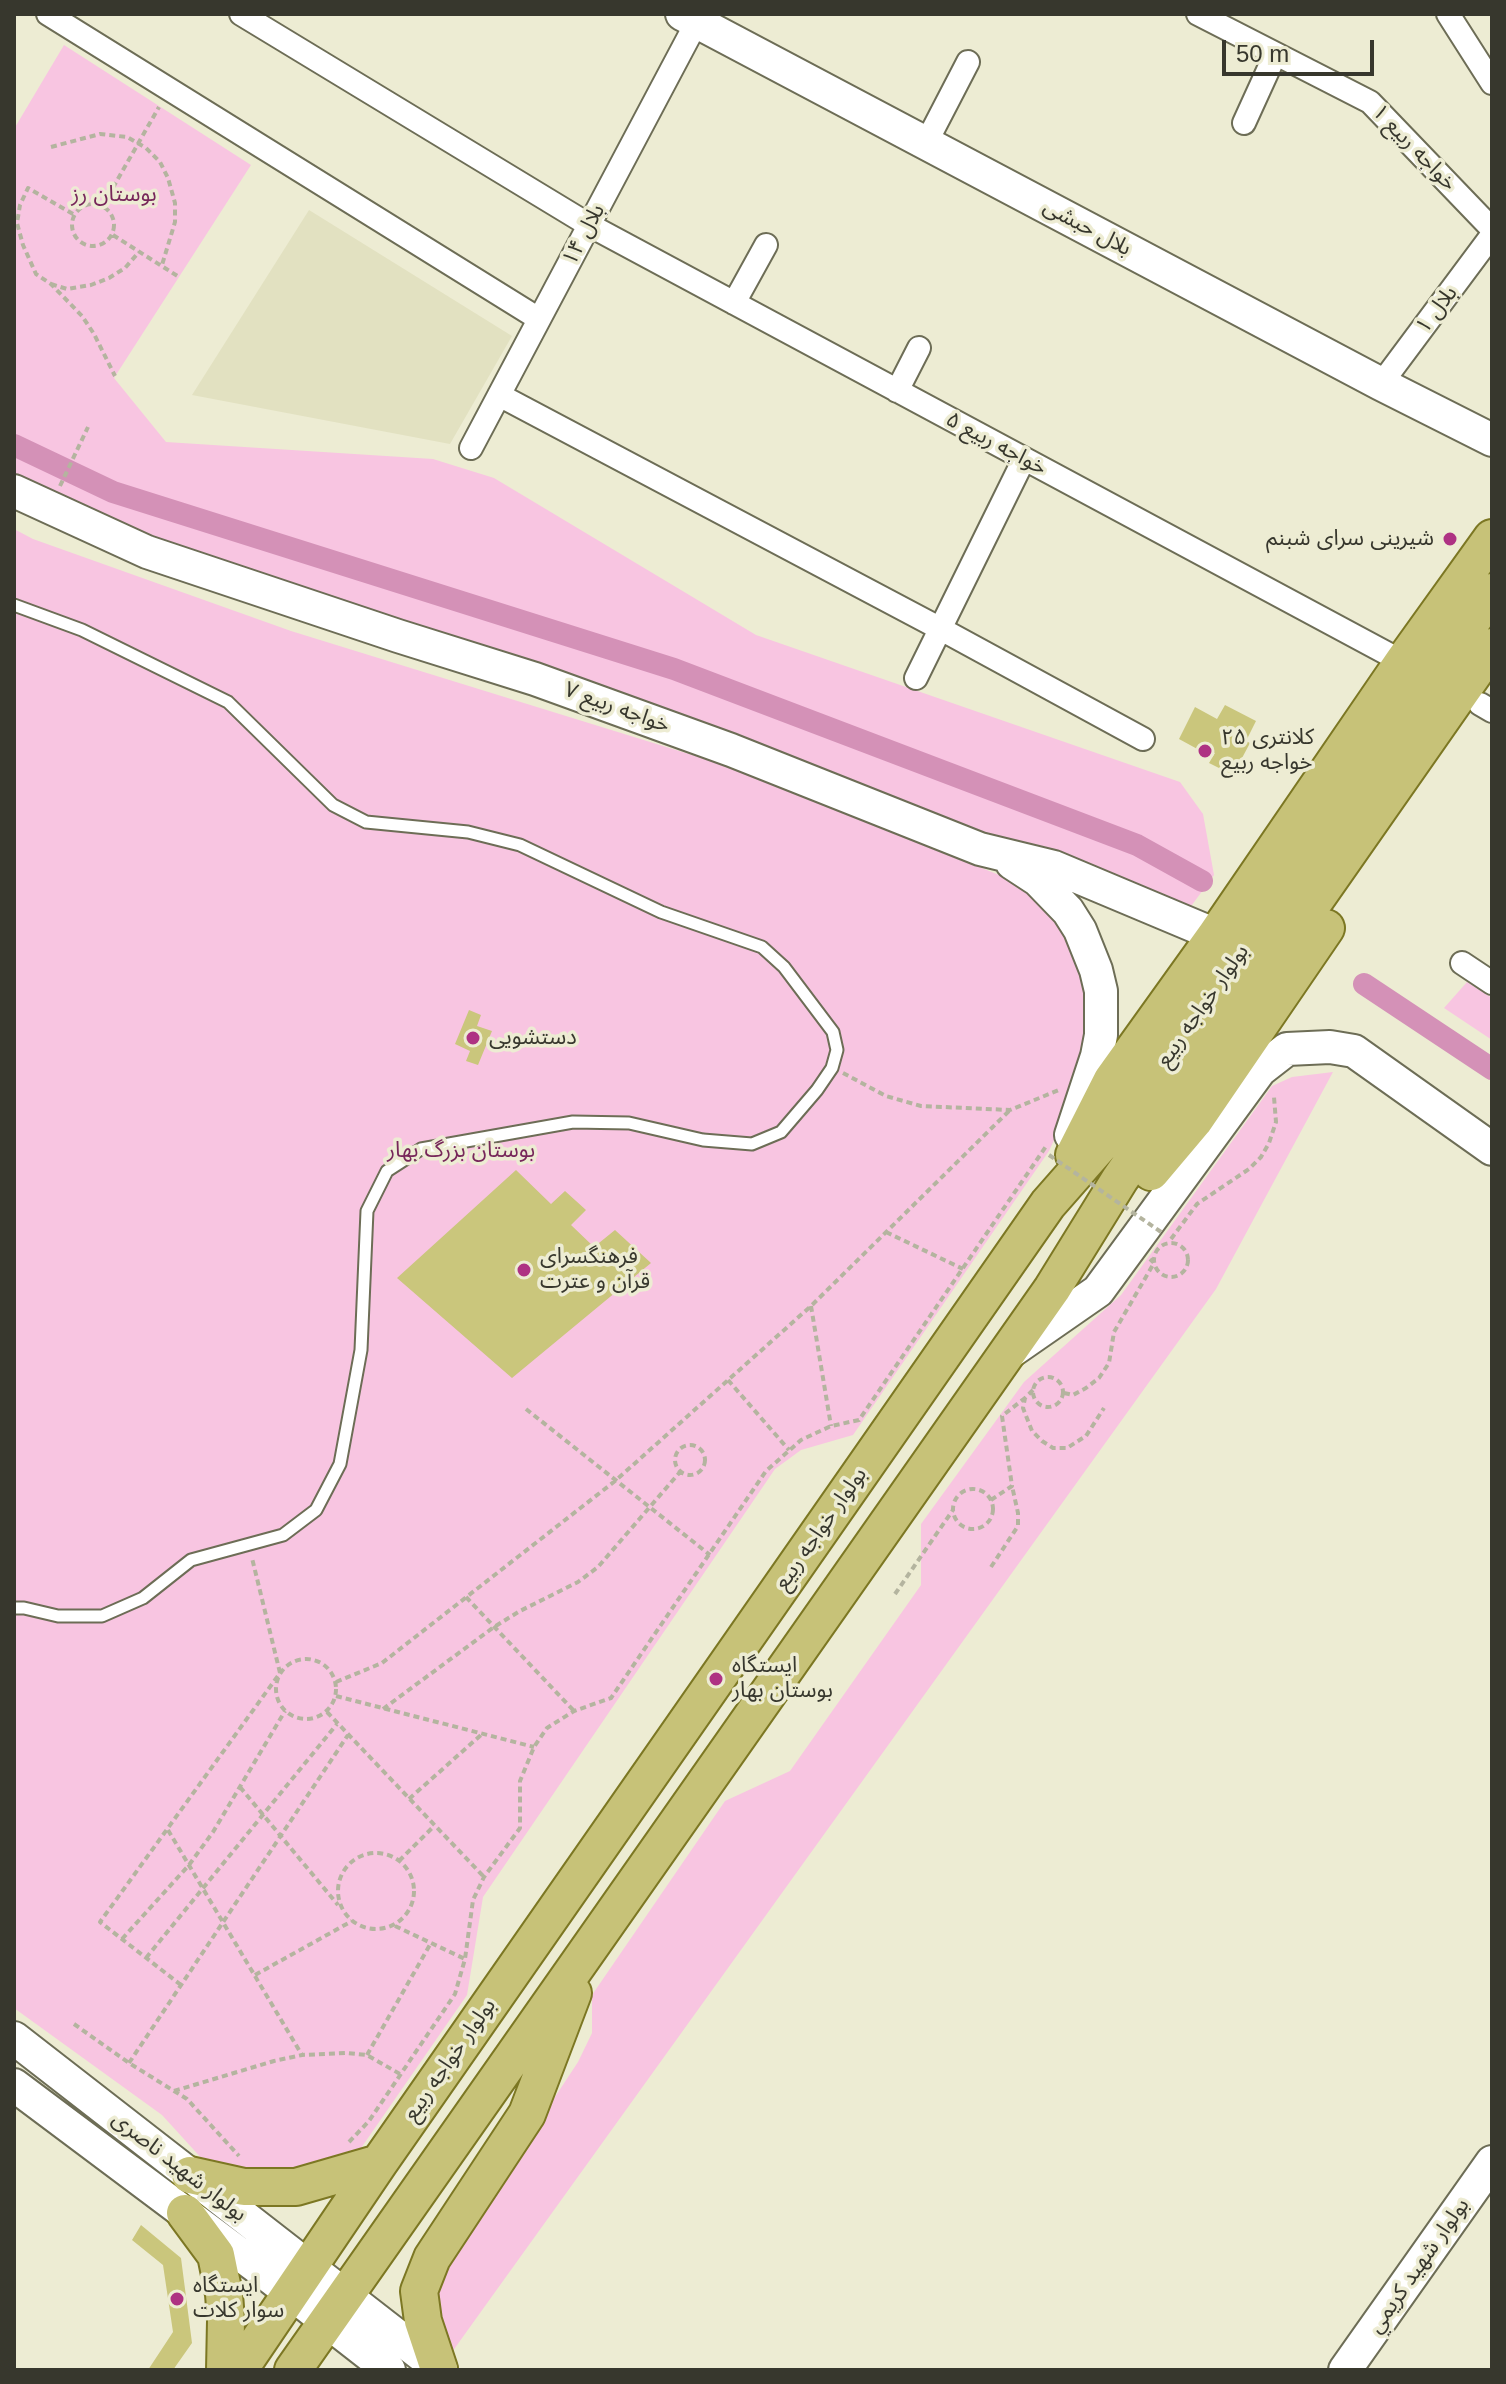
<!DOCTYPE html>
<meta charset="utf-8">
<style>
body{margin:0}
#map{position:relative;width:1506px;height:2384px;overflow:hidden;background:#edecd3;font-family:Helvetica,sans-serif}
canvas{display:block}
.frame{position:absolute;inset:0;border:16px solid #37372d;pointer-events:none}
.scale{position:absolute;left:1222px;top:40px;width:152px;height:36px;box-sizing:border-box;border:4px solid #37372d;border-top:0;padding-left:10px;font-size:24px;line-height:28px;white-space:nowrap;color:#37372d;-webkit-text-stroke:6px #edecd3;paint-order:stroke}
</style>
<div id="map">
<canvas width="1506" height="2384"></canvas>
<div class="frame"></div>
<div class="scale">50 m</div>
</div>
<script>
const c = document.querySelector('canvas').getContext('2d');
c.lineJoin = 'round';
function fill(path, color) {
  c.fillStyle = color;
  c.fill(path, 'evenodd');
}
function poly(rows) {
  const path = new Path2D();
  for (const r of rows) {
    if (r.length === 3) {
      path.moveTo(r[0] + r[2], r[1]);
      path.arc(r[0], r[1], r[2], 0, 2 * Math.PI);
      continue;
    }
    path.moveTo(r[0], r[1]);
    for (let i = 2; i < r.length; i += 2) path.lineTo(r[i], r[i + 1]);
  }
  return path;
}
function stroke(path, color, width, dash) {
  c.strokeStyle = color;
  c.lineWidth = width;
  c.lineCap = dash ? 'butt' : 'round';
  c.setLineDash(dash || []);
  c.stroke(path);
}
function drawText(font, color, halo, rows, align = 'center') {
  c.font = font + ' Helvetica,"Noto Sans Arabic",sans-serif';
  c.lineWidth = 7;
  c.setLineDash([]);
  c.textBaseline = 'middle';
  c.strokeStyle = halo;
  c.fillStyle = color;
  for (const [text, x, y, turn = 0] of rows) {
    c.save();
    c.translate(x, y);
    c.rotate((+turn || 0) * Math.PI / 180);
    c.textAlign = isNaN(turn) ? turn : align;
    if (halo) c.strokeText(text, 0, 0);
    c.fillText(text, 0, 0);
    c.restore();
  }
}
fill(poly([
 [309,210,512,336,450,444,192,395]
]), '#e2e1c1');
fill(poly([
 [64,45,251,165,114,378,166,442,433,459,494,478,756,635,1180,782,1203,814,1214,875,1189,909,171,546,14,479,14,129],
 [14,529,33,539,291,631,731,767,1019,883,1065,923,1091,971,1089,1038,1077,1090,1049,1151,853,1435,801,1450,775,1469,483,1897,467,1995,359,2151,333,2171,251,2178,204,2161,162,2115,14,2008],
 [1467,982,1492,998,1492,1040,1444,1008],
 [1333,1072,1216,1289,452,2352,439,2319,434,2285,443,2267,578,2062,592,2033,592,1995,725,1801,790,1771,921,1585,921,1524,1024,1382,1121,1295,1272,1086,1292,1077]
]), '#f8c5e1');
stroke(poly([
 [14,445,113,492,674,669,1137,845,1202,881],
 [1364,984,1492,1069]
]), '#d491b7', 22);
fill(poly([
 [1225,705,1256,721,1246,741,1250,743,1233,775,1209,763,1215,753,1203,747,1201,751,1179,739,1195,707,1217,719],
 [469,1010,481,1015,477,1026,492,1031,478,1065,466,1061,470,1051,455,1044],
 [516,1170,551,1204,565,1191,586,1210,571,1225,594,1247,615,1230,651,1263,512,1378,397,1278],
 [141,2225,181,2258,192,2343,173,2370,148,2370,173,2332,163,2265,132,2240]
]), '#cac67c');
const lane = poly([
 [14,605,82,630,228,702,333,805,366,822,468,832,520,845,661,912,762,947,784,967,833,1032,837,1050,832,1068,817,1090,781,1132,752,1144,703,1140,629,1123,573,1122,421,1149,387,1171,367,1211,361,1350,340,1464,316,1510,283,1535,191,1560,143,1598,102,1616,58,1616,24,1608,14,1608]
]);
const street = poly([
 [48,14,539,319],
 [241,14,589,225,1403,662],
 [1198,14,1370,102,1492,229],
 [1448,14,1492,83],
 [1244,123,1275,55],
 [926,143,968,62],
 [734,303,766,245],
 [1381,384,1492,235],
 [897,391,919,348],
 [499,395,939,628,1143,739],
 [471,448,701,14],
 [916,678,1024,459],
 [1480,704,1492,711],
 [1462,963,1492,983]
]);
const secondary = poly([
 [682,14,1381,384,1492,440],
 [14,491,147,552,398,636,535,679,731,750,980,849,1054,867,1216,935],
 [1012,863,1038,880,1068,911,1080,930,1096,970,1101,991,1101,1035,1097,1056,1071,1135],
 [1013,1350,1098,1291,1260,1070,1287,1049,1330,1047,1354,1051,1492,1149],
 [14,2038,441,2370],
 [14,2085,261,2270,389,2370],
 [1345,2370,1492,2162]
]);
const primary = poly([
 [1074,1155,1112,1080,1216,935,1403,662,1492,538],
 [1151,1172,1194,1121,1326,928],
 [190,2175,244,2187,296,2187,379,2163],
 [185,2213,216,2255,224,2294,226,2321,225,2370],
 [439,2369,423,2321,419,2291,432,2258,527,2114,573,1993],
 [239,2370,379,2163,1048,1204,1136,1104,1492,592],
 [293,2370,1052,1289,1120,1179,1492,647]
]);
stroke(lane, '#6d6d56', 15);
stroke(street, '#6d6d56', 26);
stroke(secondary, '#6d6d56', 36);
stroke(primary, '#7c7723', 40);
stroke(poly([
 [51,147,100,134,127,137,146,148,160,162,168,178,175,203,175,222,162,265],
 [93,225,21],
 [103,205,159,107],
 [73,214,28,188,20,205,17,223,23,245,36,274,51,284,82,316,94,334,115,376],
 [113,235,179,277],
 [51,284,67,289,91,285,109,278,125,268,139,252],
 [60,486,88,427],
 [843,1073,886,1096,921,1106,1010,1110,1059,1090],
 [886,1232,963,1269],
 [1171,1239,1197,1204,1249,1169,1261,1157,1269,1143,1276,1122,1274,1097],
 [1171,1260,17],
 [811,1306,831,1426],
 [1048,1392,15],
 [728,1380,789,1450],
 [1033,1390,1025,1398,1023,1408,1032,1431,1042,1441,1053,1448,1067,1448,1086,1436,1104,1408],
 [1064,1393,1073,1395,1086,1388,1099,1378,1109,1363,1114,1332,1154,1263,1150,1259],
 [526,1409,710,1555],
 [690,1460,15],
 [973,1509,20],
 [991,1500,1012,1486,1002,1416,1025,1398],
 [991,1567,1018,1526,1018,1513,1012,1486],
 [895,1594,953,1510],
 [466,1597,574,1711],
 [306,1689,30],
 [336,1682,382,1663,615,1481,811,1306,1010,1110],
 [336,1696,534,1747],
 [383,1709,494,1627,520,1611,578,1582,598,1567,680,1472],
 [327,1712,484,1877],
 [240,1787,338,1905],
 [409,1799,482,1734],
 [168,1830,302,2055],
 [376,1891,38],
 [399,1861,434,1826],
 [395,1926,465,1959],
 [122,1939,189,1865,213,1832,285,1711],
 [146,1958,337,1724],
 [255,1975,352,1921],
 [181,1985,100,1922,280,1673,252,1558],
 [74,2024,129,2063,187,2099,239,2156],
 [367,2055,431,1943],
 [129,2063,348,1735],
 [174,2091,274,2061,302,2055,346,2053,367,2055,400,2074],
 [349,2142,369,2121,455,1994,465,1959,473,1900,484,1877,520,1828,520,1781,534,1747,547,1728,574,1711,611,1698,766,1471,801,1440,831,1426,859,1420,1047,1145]
]), '#b4b49f', 4, [6, 4]);
stroke(lane, '#fff', 11);
stroke(street, '#fff', 22);
stroke(secondary, '#fff', 32);
stroke(primary, '#c7c278', 36);
stroke(poly([
 [1049,1155,1164,1234]
]), '#b4b49f', 4, [6, 4]);
for (const [x, y, r, color] of [
 [1450,539,8,"#ae3283"],
 [1205,751,8,"#ae3283"],
 [473,1038,8,"#ae3283"],
 [524,1270,8,"#ae3283"],
 [716,1679,8,"#ae3283"],
 [177,2299,8,"#ae3283"]
]) {
  const dot = new Path2D();
  dot.arc(x, y, r, 0, 2 * Math.PI);
  c.fillStyle = color;
  c.fill(dot);
  stroke(dot, '#edecd3', 3);
}
drawText('22px', '#37372d', '#edecd3', [
 ["خواجه ربیع ۱",1414,148,46],
 ["بلال حبشی",1087,228,28],
 ["بلال ۱۴",584,235,-62],
 ["بلال ۱",1437,310,-53],
 ["خواجه ربیع ۵",996,444,28],
 ["خواجه ربیع ۷",617,708,20],
 ["بولوار خواجه ربیع",1203,1006,-55],
 ["بولوار خواجه ربیع",821,1529,-55],
 ["بولوار خواجه ربیع",450,2060,-55],
 ["بولوار شهید ناصری",179,2167,38],
 ["بولوار شهيد كريمي",1419,2266,-55]
]);
drawText('22px', '#77275a', '#edecd3', [
 ["بوستان رز",114,195],
 ["بوستان بزرگ بهار",461,1151]
]);
drawText('22px', '#37372d', '#edecd3', [
 ["شیرینی سرای شبنم",1434,539,"right"],
 ["کلانتری ٢۵",1221,738],
 ["خواجه ربیع",1221,763],
 ["دستشویی",489,1038],
 ["فرهنگسرای",540,1257],
 ["قرآن و عترت",540,1282],
 ["ایستگاه",732,1666],
 ["بوستان بهار",732,1691],
 ["ایستگاه",193,2286],
 ["سوار کلات",193,2311]
], 'left');
</script>
